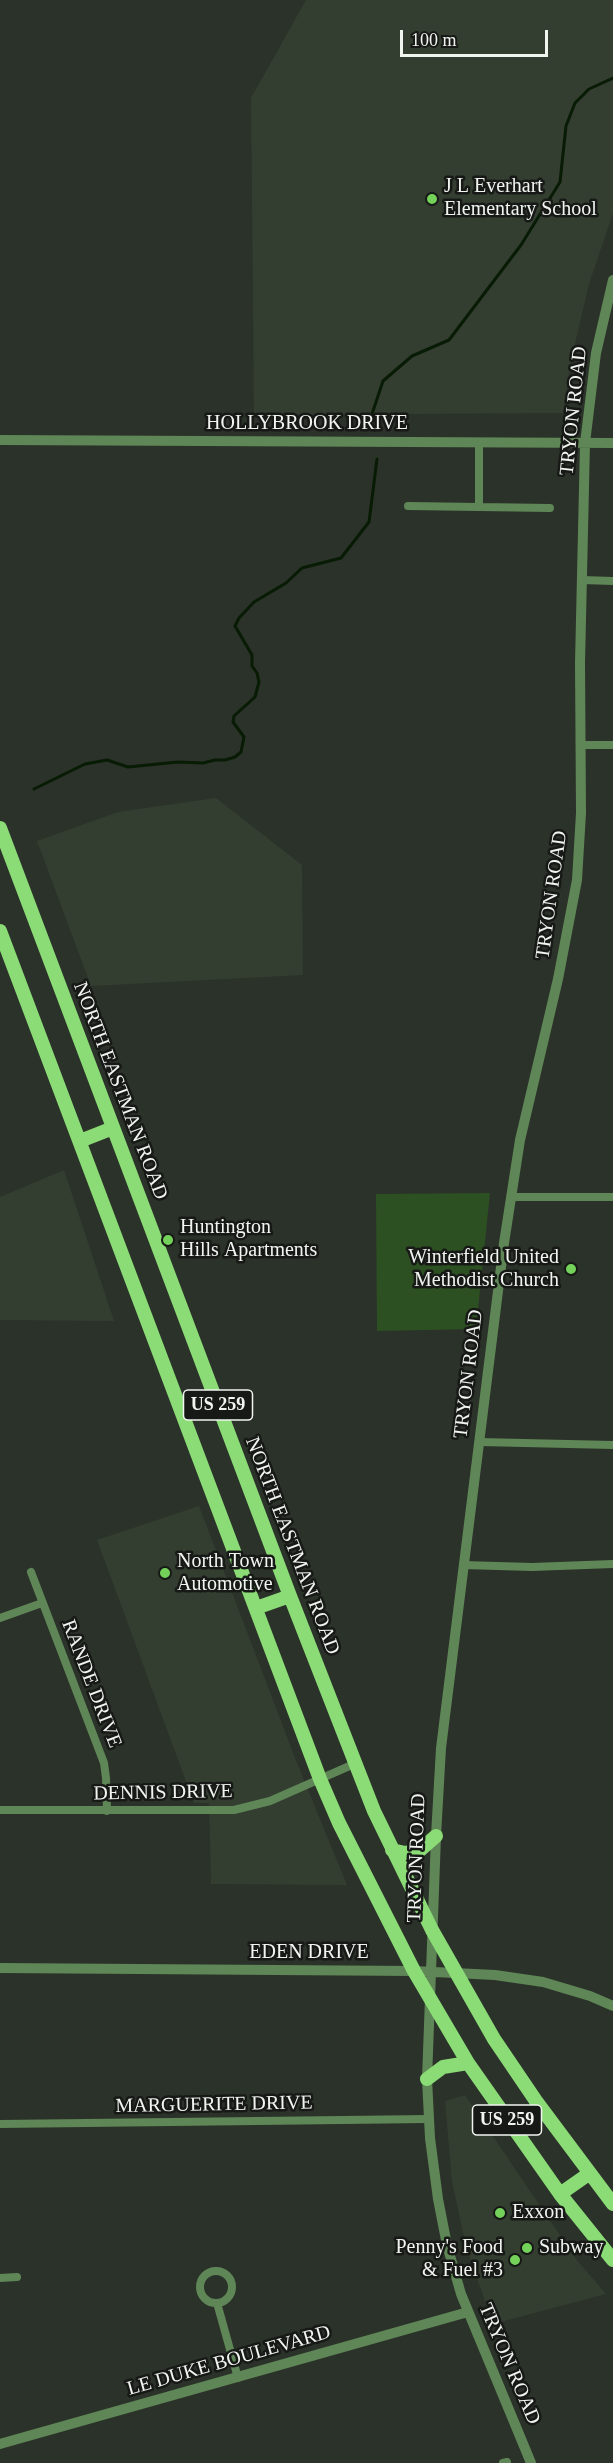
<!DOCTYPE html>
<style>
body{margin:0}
#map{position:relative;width:613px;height:2463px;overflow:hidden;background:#2b3229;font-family:"Times New Roman",serif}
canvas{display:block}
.scale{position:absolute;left:400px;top:30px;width:148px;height:27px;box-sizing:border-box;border:3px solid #f1f5f0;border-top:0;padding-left:8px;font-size:18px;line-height:21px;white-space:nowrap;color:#f1f5f0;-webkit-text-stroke:4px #161915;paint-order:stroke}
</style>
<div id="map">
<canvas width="613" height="2463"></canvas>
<div class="scale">100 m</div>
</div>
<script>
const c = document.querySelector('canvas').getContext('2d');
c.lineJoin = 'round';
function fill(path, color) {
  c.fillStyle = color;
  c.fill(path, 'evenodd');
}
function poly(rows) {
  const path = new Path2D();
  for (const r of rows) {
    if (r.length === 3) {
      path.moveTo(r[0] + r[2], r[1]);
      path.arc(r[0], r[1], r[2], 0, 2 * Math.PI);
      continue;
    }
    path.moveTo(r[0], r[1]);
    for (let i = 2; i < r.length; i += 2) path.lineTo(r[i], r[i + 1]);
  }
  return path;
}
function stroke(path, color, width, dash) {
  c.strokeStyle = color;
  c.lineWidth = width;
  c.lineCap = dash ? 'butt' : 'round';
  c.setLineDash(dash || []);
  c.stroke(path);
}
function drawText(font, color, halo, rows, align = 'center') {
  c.font = font + ' "Times New Roman",serif';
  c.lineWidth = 5;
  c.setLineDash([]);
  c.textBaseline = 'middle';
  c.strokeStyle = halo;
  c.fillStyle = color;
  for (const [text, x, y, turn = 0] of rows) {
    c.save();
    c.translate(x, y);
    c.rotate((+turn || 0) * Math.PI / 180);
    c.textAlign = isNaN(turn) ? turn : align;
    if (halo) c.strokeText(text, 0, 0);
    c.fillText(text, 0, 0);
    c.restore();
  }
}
fill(poly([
 [306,0,613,0,613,213,589,284,570,365,563,413,254,415,251,98],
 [216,798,302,865,303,975,91,986,37,841,118,812],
 [64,1170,114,1321,0,1320,0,1197],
 [199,1506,297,1763,347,1885,211,1884,209,1803,194,1803,97,1540],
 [465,2095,576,2259,606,2294,493,2324,467,2250,452,2182,445,2101]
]), '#333e31');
fill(poly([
 [490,1193,476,1329,377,1331,376,1194]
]), '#2c5022');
stroke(poly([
 [372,414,383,381,412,356,449,340,521,245,560,182,566,126,575,103,589,89,613,78],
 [34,789,85,764,107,760,128,767,178,762,203,763,215,760,225,760,235,757,241,752,244,737,233,722,234,716,255,697,259,682,257,673,252,666,252,655,235,626,239,618,254,602,286,583,302,568,341,558,369,522,377,459]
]), '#081b04', 3);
stroke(poly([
 [479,442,479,507],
 [408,506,550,508],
 [582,580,613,581],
 [581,745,613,745],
 [511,1197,613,1197],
 [479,1442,613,1445],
 [463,1565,532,1567,613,1564],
 [31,1572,104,1763,106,1778,107,1811],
 [0,1618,42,1603],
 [0,1810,234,1810,270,1801,354,1764],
 [0,2124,428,2119],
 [216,2287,16],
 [0,2278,17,2277],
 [217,2303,238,2378],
 [503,2463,507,2462]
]), '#5f8656', 8);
stroke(poly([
 [0,440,613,443],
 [0,1968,414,1971,495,1975,543,1982,590,1996,613,2006],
 [0,2444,468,2312],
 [531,2463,461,2294,447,2245,438,2199,430,2138,427,2079,436,1836,441,1748,504,1243,520,1140,558,979,577,880,581,813,580,663,585,443,596,353,613,280]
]), '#5f8656', 10);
stroke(poly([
 [0,828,290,1596,374,1811,432,1930,494,2039,536,2101,613,2204],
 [0,931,320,1779,339,1823,414,1971,468,2063,560,2194,613,2260],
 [80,1141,113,1128],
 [256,1608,290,1596],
 [392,1850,405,1853,419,1851,436,1836],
 [427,2079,443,2067,468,2063],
 [560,2194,590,2173]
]), '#8bdc76', 14);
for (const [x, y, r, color] of [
 [432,199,6,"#74d25b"],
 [168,1240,6,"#74d25b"],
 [571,1269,6,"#74d25b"],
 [165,1573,6,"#74d25b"],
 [500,2213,6,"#74d25b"],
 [527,2248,6,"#74d25b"],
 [515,2260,6,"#74d25b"]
]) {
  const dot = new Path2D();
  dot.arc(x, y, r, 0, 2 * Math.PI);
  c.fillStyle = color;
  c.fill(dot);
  stroke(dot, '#161915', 2);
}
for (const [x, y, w] of [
 [218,1405,69],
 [507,2120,69]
]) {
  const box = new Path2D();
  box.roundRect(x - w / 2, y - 15, w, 30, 4.5);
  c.fillStyle = '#161915';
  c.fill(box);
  stroke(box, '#f1f5f0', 1.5);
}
drawText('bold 18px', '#f1f5f0', null, [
 ["US 259",218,1405],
 ["US 259",507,2120]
]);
drawText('20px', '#f1f5f0', '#161915', [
 ["J L Everhart",444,187],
 ["Elementary School",444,210],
 ["Huntington",180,1228],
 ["Hills Apartments",180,1251],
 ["Winterfield United",559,1258,"right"],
 ["Methodist Church",559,1281,"right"],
 ["North Town",177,1562],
 ["Automotive",177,1585],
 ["Exxon",512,2213],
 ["Penny's Food",503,2248,"right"],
 ["& Fuel #3",503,2271,"right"],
 ["Subway",539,2248]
], 'left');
drawText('20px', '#f1f5f0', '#161915', [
 ["TRYON ROAD",574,411,-84],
 ["HOLLYBROOK DRIVE",307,424],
 ["TRYON ROAD",552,895,-82],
 ["NORTH EASTMAN ROAD",120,1091,69],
 ["TRYON ROAD",469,1374,-83],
 ["NORTH EASTMAN ROAD",292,1546,69],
 ["RANDE DRIVE",91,1684,69],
 ["DENNIS DRIVE",163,1793,-1],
 ["TRYON ROAD",417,1858,-88],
 ["EDEN DRIVE",309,1953],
 ["MARGUERITE DRIVE",214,2105,-1],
 ["LE DUKE BOULEVARD",229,2361,-16],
 ["TRYON ROAD",509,2364,67]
]);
</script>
